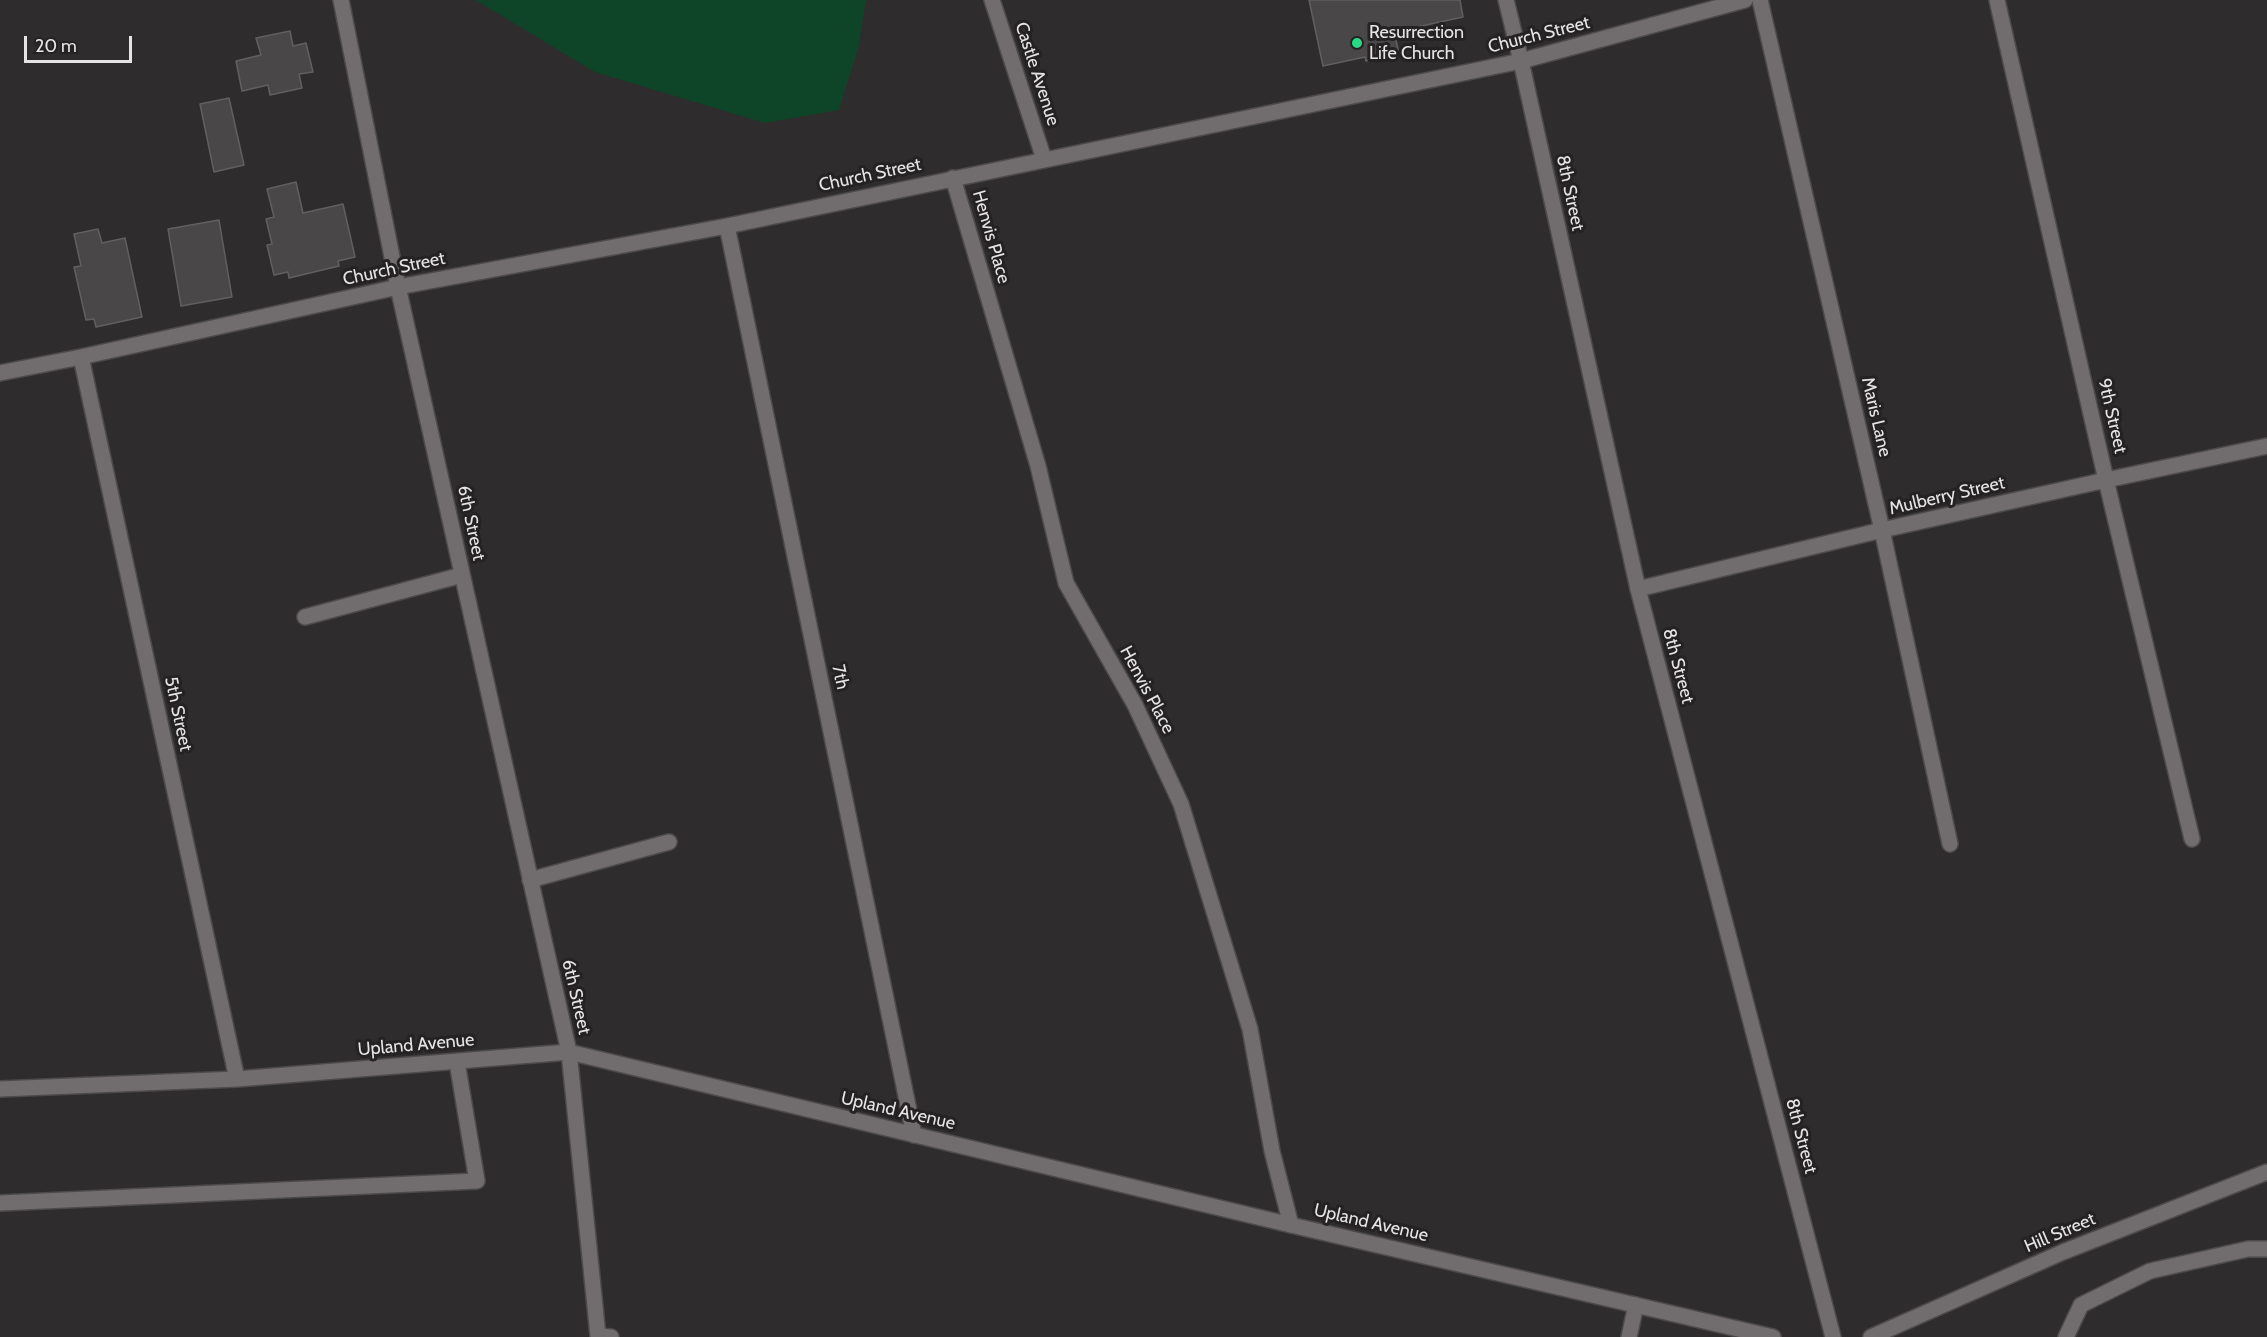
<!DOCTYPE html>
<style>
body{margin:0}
#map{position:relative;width:2267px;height:1337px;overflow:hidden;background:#2f2c2d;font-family:Cabin,sans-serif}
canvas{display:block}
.scale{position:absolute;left:24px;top:36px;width:108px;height:27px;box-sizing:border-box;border:3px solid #e6e4e5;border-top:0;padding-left:8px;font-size:18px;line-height:21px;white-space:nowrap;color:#e6e4e5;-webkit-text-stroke:4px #252223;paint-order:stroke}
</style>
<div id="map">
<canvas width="2267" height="1337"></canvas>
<div class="scale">20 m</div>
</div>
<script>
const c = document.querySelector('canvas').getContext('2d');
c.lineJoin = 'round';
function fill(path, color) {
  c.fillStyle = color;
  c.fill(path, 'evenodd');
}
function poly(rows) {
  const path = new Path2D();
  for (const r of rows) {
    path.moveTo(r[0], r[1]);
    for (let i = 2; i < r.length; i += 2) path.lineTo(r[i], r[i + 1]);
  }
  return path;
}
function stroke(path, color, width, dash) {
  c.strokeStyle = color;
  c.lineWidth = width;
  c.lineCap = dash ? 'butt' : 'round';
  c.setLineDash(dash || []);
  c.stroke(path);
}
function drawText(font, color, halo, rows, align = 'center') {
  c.font = font + ' Cabin,sans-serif';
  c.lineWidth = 6;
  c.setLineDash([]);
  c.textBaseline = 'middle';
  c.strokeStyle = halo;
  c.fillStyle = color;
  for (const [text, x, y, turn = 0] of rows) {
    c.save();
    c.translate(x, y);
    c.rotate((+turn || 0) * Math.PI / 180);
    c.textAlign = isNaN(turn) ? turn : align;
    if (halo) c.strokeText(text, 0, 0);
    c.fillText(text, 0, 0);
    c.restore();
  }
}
fill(poly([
 [476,0,866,0,859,46,839,110,765,123,595,72]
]), '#0e4528');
const building = poly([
 [1309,0,1460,0,1463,17,1394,32,1399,53,1366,61,1365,57,1323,66,1309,0],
 [290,31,293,46,306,43,313,72,299,74,302,88,270,95,268,85,242,91,236,61,261,55,256,38,290,31],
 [229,98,244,165,214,172,200,104,229,98],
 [296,182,303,213,343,204,355,257,338,261,339,266,289,278,288,272,274,275,267,245,272,244,266,219,274,217,267,189,296,182],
 [219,220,232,297,181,306,168,229,219,220],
 [98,229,102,243,125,238,142,317,96,327,94,319,86,320,74,267,81,266,74,234,98,229]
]);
fill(building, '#4a4749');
stroke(building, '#625f61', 1.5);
const service = poly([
 [305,617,462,575],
 [530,880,669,842],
 [569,1052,598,1336,611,1337],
 [0,1203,477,1181,457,1062],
 [1629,1337,1636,1305],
 [2066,1337,2081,1305,2150,1271,2248,1249,2267,1249]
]);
const minor = poly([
 [992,0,1044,159],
 [1760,0,1882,530,1950,844],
 [1997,0,2106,480,2192,839],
 [953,178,1038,466,1066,583,1135,705,1181,804,1250,1029,1272,1151,1291,1225],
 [727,226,914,1135],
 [81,357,237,1079],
 [0,373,81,357,398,287,727,226,1521,61,1745,0],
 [1638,589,1882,530,2106,480,2267,446],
 [0,1089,237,1079,569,1052],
 [1871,1337,2063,1252,2267,1172]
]);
const tertiary = poly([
 [341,0,398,287,569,1052,1291,1225,1773,1337],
 [1506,0,1521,61,1638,589,1833,1337]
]);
stroke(service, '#4d4a4c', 18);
stroke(minor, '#4d4a4c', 18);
stroke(tertiary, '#4d4a4c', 18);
stroke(service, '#716d6f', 15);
stroke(minor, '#716d6f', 15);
stroke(tertiary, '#716d6f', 15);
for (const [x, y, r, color] of [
 [1357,43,6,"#2ad885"]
]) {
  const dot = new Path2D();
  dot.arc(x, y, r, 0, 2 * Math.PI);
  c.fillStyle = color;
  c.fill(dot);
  stroke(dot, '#252223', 2);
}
drawText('18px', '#e6e4e5', '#252223', [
 ["Resurrection",1369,33],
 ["Life Church",1369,54]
], 'left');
drawText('18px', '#e6e4e5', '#252223', [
 ["Church Street",1539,35,-14],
 ["Castle Avenue",1037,74,72],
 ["Church Street",870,175,-12],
 ["8th Street",1570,193,78],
 ["Henvis Place",991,237,74],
 ["Church Street",394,269,-12],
 ["9th Street",2112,416,77],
 ["Maris Lane",1876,417,77],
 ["Mulberry Street",1947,496,-13],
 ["6th Street",471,523,78],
 ["8th Street",1678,666,75],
 ["7th",840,677,78],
 ["Henvis Place",1147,690,62],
 ["5th Street",178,714,78],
 ["6th Street",576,997,77],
 ["Upland Avenue",416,1045,-5],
 ["Upland Avenue",898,1111,13],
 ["8th Street",1801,1136,75],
 ["Upland Avenue",1371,1223,13],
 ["Hill Street",2060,1233,-23]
]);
</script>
